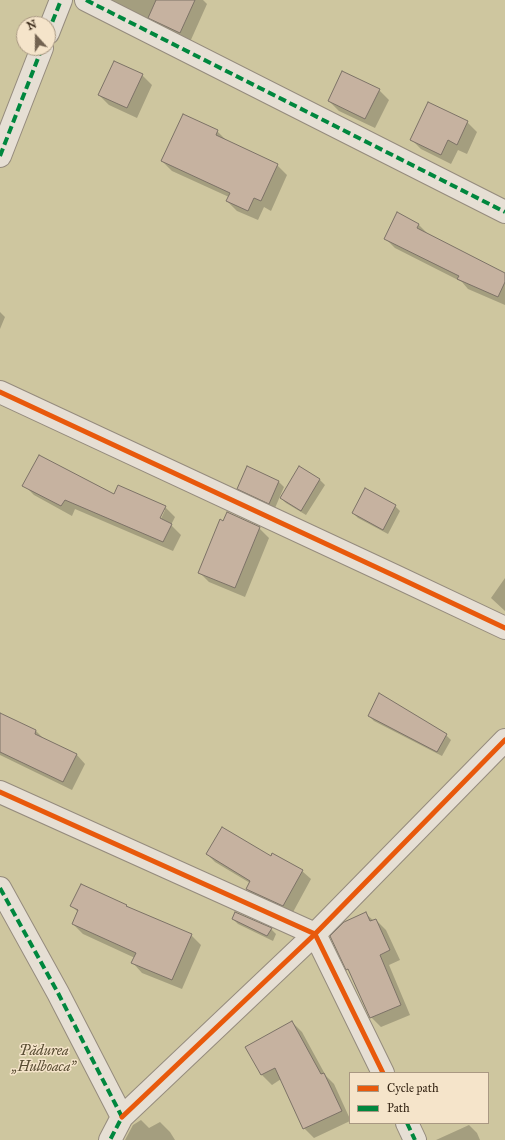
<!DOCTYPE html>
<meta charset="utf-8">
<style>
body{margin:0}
#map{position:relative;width:505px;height:1140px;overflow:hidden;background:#e1d2bd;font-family:"IM FELL Great Primer",serif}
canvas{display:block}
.legend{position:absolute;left:349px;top:1072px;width:140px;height:52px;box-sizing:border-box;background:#f5e4ca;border:1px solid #a99882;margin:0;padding:5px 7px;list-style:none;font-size:12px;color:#362616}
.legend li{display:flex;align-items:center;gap:8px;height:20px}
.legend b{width:20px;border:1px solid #a99882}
.north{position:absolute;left:16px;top:16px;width:40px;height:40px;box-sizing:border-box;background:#f5e4ca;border:1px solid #a99882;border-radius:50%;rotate:339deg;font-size:11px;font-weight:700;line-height:16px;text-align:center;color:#362616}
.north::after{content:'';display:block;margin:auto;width:14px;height:18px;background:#726250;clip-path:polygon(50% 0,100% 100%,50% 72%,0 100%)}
</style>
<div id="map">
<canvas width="505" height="1140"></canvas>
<ul class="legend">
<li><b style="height:5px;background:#e8590c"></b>Cycle path</li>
<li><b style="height:5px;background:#00873e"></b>Path</li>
</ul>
<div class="north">N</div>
</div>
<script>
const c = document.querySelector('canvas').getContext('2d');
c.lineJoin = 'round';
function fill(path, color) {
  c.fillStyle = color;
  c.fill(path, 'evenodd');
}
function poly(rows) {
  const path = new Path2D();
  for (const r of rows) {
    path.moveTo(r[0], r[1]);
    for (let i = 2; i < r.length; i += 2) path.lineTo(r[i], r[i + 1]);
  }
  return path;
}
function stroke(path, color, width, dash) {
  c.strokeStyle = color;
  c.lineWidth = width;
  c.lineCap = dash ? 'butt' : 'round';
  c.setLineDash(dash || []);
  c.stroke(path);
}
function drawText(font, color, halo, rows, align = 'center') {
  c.font = font + ' "IM FELL Great Primer",serif';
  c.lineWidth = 3;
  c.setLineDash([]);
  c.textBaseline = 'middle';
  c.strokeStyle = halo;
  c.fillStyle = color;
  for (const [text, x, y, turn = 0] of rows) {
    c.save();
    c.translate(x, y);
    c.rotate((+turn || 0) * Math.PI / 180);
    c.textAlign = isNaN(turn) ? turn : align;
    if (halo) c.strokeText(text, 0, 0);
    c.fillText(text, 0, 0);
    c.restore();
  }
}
fill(poly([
 [0,0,505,0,505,1140,0,1140],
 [24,24,48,24,48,48,24,48],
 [350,1073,488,1073,488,1123,350,1123]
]), '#cec69f');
fill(poly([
 [106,0,203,0,207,4,190,42],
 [142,75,152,85,137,118,109,105,99,95],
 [379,90,389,100,375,128,339,111,329,101],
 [467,122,477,132,467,154,458,150,451,164,421,149,411,139],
 [217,131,227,141,277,165,287,175,271,211,264,207,258,220,237,211,227,201,229,197,172,171,162,161],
 [418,224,429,235,505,274,505,305,468,289,462,282,395,248,385,238],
 [0,312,5,317,0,329],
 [300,468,320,480,325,485,306,515,286,503,281,498],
 [278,481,284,487,275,508,244,494,239,489],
 [24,485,114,495,165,507,175,517,171,525,181,535,173,551,75,509,72,516,34,495],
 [163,510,165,510,159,523,157,522],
 [395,506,400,511,388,534,358,518,353,513],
 [224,522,259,528,269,538,245,597,209,582,199,572],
 [505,578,505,611,491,598],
 [0,714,36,731,45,740,77,755,85,764,72,790,0,755],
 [369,716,446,735,451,740,442,756,374,721],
 [207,854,271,857,302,871,311,879,292,914,255,897,247,889,250,883,215,862],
 [81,885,126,906,129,908,191,935,201,945,182,989,142,973,133,963,135,958,83,934,73,924,78,912,72,906],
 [366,914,374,921,376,920,386,930,400,960,389,965,410,1015,381,1027,371,1017,351,972,347,969],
 [233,919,271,929,276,934,273,941,238,924],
 [292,1022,302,1032,326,1076,334,1084,350,1119,350,1121,314,1138,304,1128,281,1079,272,1085,262,1075,247,1047],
 [141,1120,149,1128,160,1122,170,1132,175,1140,125,1140,133,1125],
 [469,1125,477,1133,480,1140,436,1140]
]), '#0003');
const building = poly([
 [156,0,195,0,180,33,148,18,156,0],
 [114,61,143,74,127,108,98,95,114,61],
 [342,71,380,89,365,119,328,101,342,71],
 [428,102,468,121,457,145,448,140,441,155,410,140,428,102],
 [183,114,218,130,216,135,278,164,261,201,254,198,248,211,226,201,230,193,161,161,183,114],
 [397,212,419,224,417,228,505,273,505,282,498,297,457,279,459,276,384,239,397,212],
 [39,455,114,494,118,485,166,506,160,518,172,524,163,542,65,500,61,506,22,486,39,455],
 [247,466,279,481,269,504,237,489,247,466],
 [299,466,320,479,301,511,280,498,299,466],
 [365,488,396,505,383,530,352,513,365,488],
 [227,512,260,527,235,588,198,573,220,519,223,521,227,512],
 [379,693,447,734,437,752,368,716,379,693],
 [0,713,36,730,35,734,77,754,63,782,0,752,0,713],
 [222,827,271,856,272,853,303,870,283,906,246,889,250,881,206,854,222,827],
 [81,884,127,905,126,906,192,934,172,980,131,963,136,953,72,924,78,910,70,906,81,884],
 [235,912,272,928,267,936,232,919,235,912],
 [366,912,370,921,376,919,390,950,380,955,401,1005,370,1018,348,969,346,970,330,936,344,922,366,912],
 [292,1021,321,1074,324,1073,342,1111,303,1129,275,1068,261,1075,245,1047,292,1021]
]);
fill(building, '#c6b2a0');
stroke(building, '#7d7367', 1);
const street = poly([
 [86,0,505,212],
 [48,33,61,0],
 [0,156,42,48],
 [0,392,395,576,505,628],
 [0,792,315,934,383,1073],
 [0,888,58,993,122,1117,110,1140],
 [122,1117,315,934,505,740],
 [407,1123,415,1140]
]);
stroke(street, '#958b7d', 24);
stroke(street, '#e6dfd4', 22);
stroke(poly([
 [86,0,505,212],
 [48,33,61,0],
 [0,156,42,48],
 [0,888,58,993,122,1117,110,1140],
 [407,1123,415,1140]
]), '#00873e', 4, [8, 4]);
stroke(poly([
 [0,392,395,576,505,628],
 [0,792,315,934,383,1073],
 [122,1117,315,934,505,740]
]), '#e8590c', 5);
drawText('italic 14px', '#584c32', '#f5e4ca', [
 ["Pădurea",44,1052],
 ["„Hulboaca”",44,1068]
]);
</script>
